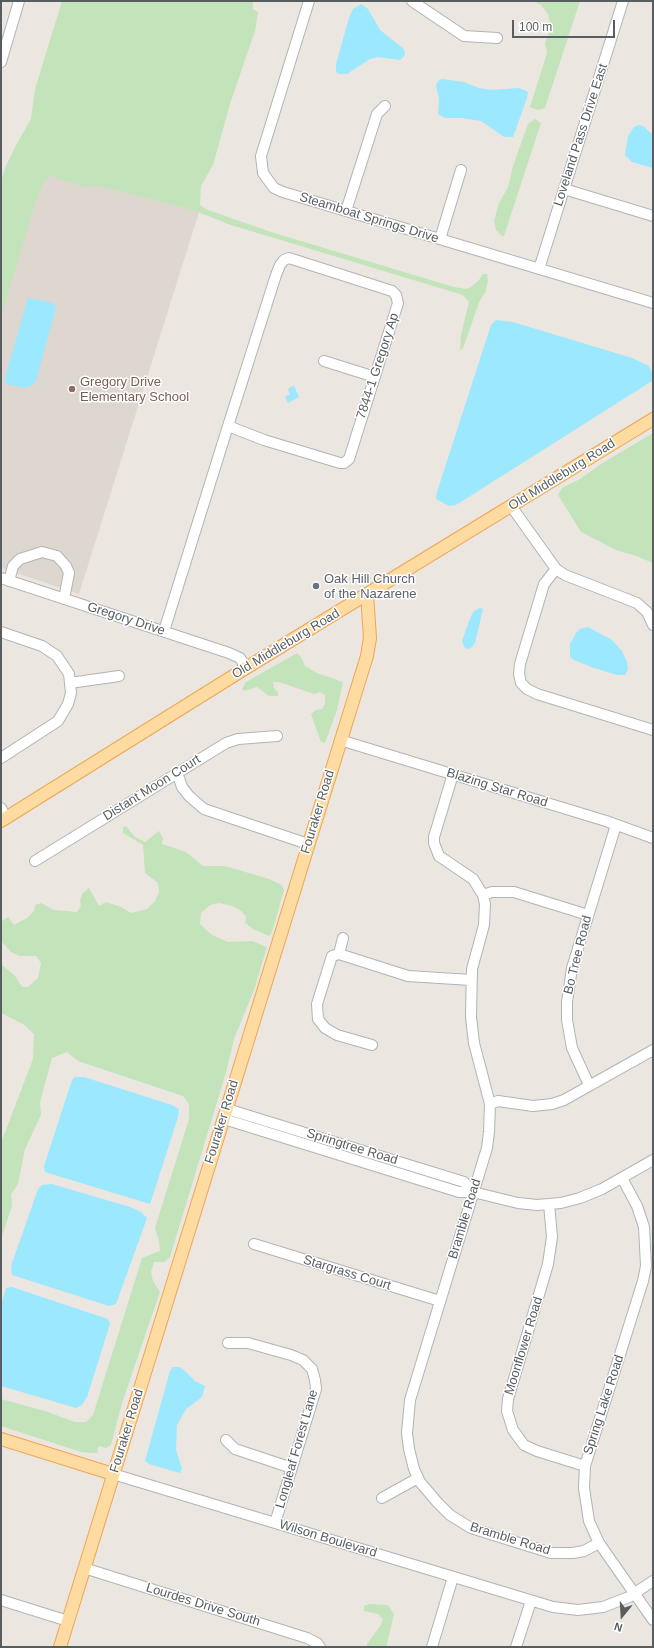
<!DOCTYPE html>
<style>
body{margin:0}
#map{position:relative;width:654px;height:1648px;overflow:hidden;background:#ebe6df;font-family:Arial,sans-serif}
canvas{display:block}
.frame{position:absolute;inset:0;border:2px solid #585e60;pointer-events:none}
.north{position:absolute;left:602px;top:1596px;width:40px;height:40px;-webkit-text-stroke:3px #fff;paint-order:stroke;rotate:198deg;font-size:11px;font-weight:700;line-height:16px;text-align:center;color:#585e60}
.north::after{content:'';display:block;margin:auto;width:14px;height:18px;background:#585e60;clip-path:polygon(50% 0,100% 100%,50% 72%,0 100%)}
.scale{position:absolute;left:512px;top:20px;width:103px;height:18px;box-sizing:border-box;border:2px solid #585e60;border-top:0;padding-left:5px;font-size:12px;line-height:14px;white-space:nowrap;color:#585e60;-webkit-text-stroke:3px #fff;paint-order:stroke}
</style>
<div id="map">
<canvas width="654" height="1648"></canvas>
<div class="frame"></div>
<div class="north">N</div>
<div class="scale">100 m</div>
</div>
<script>
const c = document.querySelector('canvas').getContext('2d');
c.lineJoin = 'round';
function fill(path, color) {
  c.fillStyle = color;
  c.fill(path, 'evenodd');
}
function poly(rows) {
  const path = new Path2D();
  for (const r of rows) {
    path.moveTo(r[0], r[1]);
    for (let i = 2; i < r.length; i += 2) path.lineTo(r[i], r[i + 1]);
  }
  return path;
}
function stroke(path, color, width, dash) {
  c.strokeStyle = color;
  c.lineWidth = width;
  c.lineCap = dash ? 'butt' : 'round';
  c.setLineDash(dash || []);
  c.stroke(path);
}
function drawText(font, color, halo, rows, align = 'center') {
  c.font = font + ' Arial,sans-serif';
  c.lineWidth = 3;
  c.setLineDash([]);
  c.textBaseline = 'middle';
  c.strokeStyle = halo;
  c.fillStyle = color;
  for (const [text, x, y, turn = 0] of rows) {
    c.save();
    c.translate(x, y);
    c.rotate((+turn || 0) * Math.PI / 180);
    c.textAlign = isNaN(turn) ? turn : align;
    if (halo) c.strokeText(text, 0, 0);
    c.fillText(text, 0, 0);
    c.restore();
  }
}
fill(poly([
 [14,153,200,209,79,594,1,568,1,195]
]), '#ddd7d0');
fill(poly([
 [62,1,253,1,253,9,258,12,255,31,230,104,213,165,201,186,200,205,208,210,271,232,454,287,466,289,471,287,479,280,483,274,487,274,488,281,485,293,480,300,463,348,460,350,461,335,469,302,463,295,231,225,193,210,100,186,83,187,52,176,45,179,36,201,1,316,1,182,5,168,15,147,31,119,35,89],
 [534,1,580,1,545,108,538,110,530,107,547,53,545,43,551,26,548,14,541,5],
 [535,119,541,123,504,236,502,236,496,230,494,221,499,203,508,187,513,166,528,124],
 [653,433,653,563,636,556,616,550,581,532,558,495,562,488,580,479,601,464],
 [297,653,301,657,305,666,317,673,343,682,337,710,325,743,321,742,311,714,316,710,322,709,325,704,325,695,320,692,314,694,279,682,273,682,274,688,278,692,278,696,269,696,257,687,244,691,242,689,246,682],
 [126,826,135,837,145,842,159,831,163,838,162,844,186,852,203,866,225,866,269,879,282,885,284,890,272,932,269,936,253,929,245,923,246,916,241,911,232,906,219,903,210,905,201,913,200,924,212,935,228,942,252,941,267,947,254,990,234,1039,227,1069,170,1257,164,1262,154,1262,151,1272,153,1281,160,1292,122,1403,111,1445,106,1448,100,1446,97,1448,98,1453,90,1453,81,1452,1,1426,1,1399,45,1411,75,1422,86,1422,93,1415,142,1258,160,1251,159,1241,155,1228,189,1119,189,1104,183,1096,78,1061,67,1052,52,1058,40,1102,41,1115,25,1149,18,1184,11,1194,12,1206,1,1239,1,1143,33,1059,34,1034,23,1024,1,1013,1,964,15,976,22,987,28,987,38,978,41,963,36,956,20,956,11,952,1,941,1,922,8,917,14,925,27,918,34,911,35,905,41,903,54,910,77,912,81,906,80,901,82,894,89,888,99,906,106,902,121,907,131,913,147,909,155,901,159,892,158,883,145,873,143,845,123,833,123,827],
 [369,1604,388,1605,394,1614,386,1647,367,1647,367,1644,381,1625,383,1619,378,1614,364,1611,364,1606]
]), '#c3e4bb');
fill(poly([
 [361,4,368,9,380,30,404,49,405,55,400,60,378,57,370,59,347,74,339,74,336,72,336,64,349,18,353,9],
 [442,79,464,82,479,88,491,90,519,88,528,92,527,98,513,137,504,137,481,121,462,118,445,118,438,114,439,99,436,85,439,80],
 [639,125,643,126,653,135,653,168,632,162,625,155,628,136,634,127],
 [28,298,49,302,55,305,56,308,37,377,34,384,25,388,10,385,5,382,5,378],
 [496,320,513,322,632,358,649,366,653,375,652,381,456,505,449,506,436,499,437,492,491,325],
 [294,386,299,397,288,403,285,397,290,394,288,390,290,387],
 [480,608,483,609,475,643,471,648,467,649,464,647,462,641,471,616,474,611],
 [588,627,612,640,622,651,627,662,628,670,625,675,617,675,594,668,574,660,570,657,570,644,576,633,580,629],
 [75,1077,84,1077,172,1105,179,1109,178,1117,150,1204,45,1172,44,1166,72,1080],
 [52,1184,130,1207,141,1212,147,1218,116,1304,109,1306,12,1275,11,1266,38,1189,42,1185],
 [12,1287,108,1319,110,1324,87,1397,82,1405,76,1408,1,1386,1,1305,6,1288],
 [173,1367,179,1367,184,1370,195,1381,205,1386,202,1397,186,1409,177,1425,176,1450,182,1469,180,1473,149,1464,145,1461,170,1371]
]), '#9ce8fe');
const minor = poly([
 [309,1,261,156,263,173,274,188,283,192,653,303],
 [412,1,464,36,497,38],
 [1,62,19,1],
 [564,189,653,216],
 [346,211,377,114,385,106],
 [440,239,461,170],
 [289,258,392,291,396,295,398,303,349,459,344,463,340,463,264,440,228,426,276,275,280,265,284,260,289,258],
 [539,269,623,1],
 [324,361,375,377],
 [511,506,556,569,565,575,637,603,647,612,653,625],
 [556,569,544,584,520,664,519,674,521,683,527,689,537,694,653,730],
 [1,578,229,653,240,658,246,668],
 [9,581,13,566,20,559,42,552,57,556,66,566,69,573,64,599],
 [164,631,228,426],
 [1,632,42,646,57,656,69,674,71,693,68,704,58,721,1,758],
 [70,683,119,676],
 [340,740,606,821,653,838],
 [177,773,182,787,189,796,204,809,308,844],
 [453,774,434,837,434,843,439,856,473,879,483,895,485,904,484,925,472,969,471,1017,474,1043,490,1104,489,1132,487,1148,410,1400,407,1433,409,1449,414,1469,420,1482,437,1502,450,1515,471,1528,551,1553,573,1553,584,1551,599,1543],
 [1,808,6,818],
 [35,861,226,743,238,739,277,736],
 [483,895,492,892,514,892,588,915],
 [339,954,408,976,471,980],
 [339,954,332,956,317,1004,318,1019,325,1028,337,1035,372,1045],
 [339,954,343,938],
 [589,1085,572,1048,567,1020,567,1002,572,968,616,825],
 [490,1104,498,1101,533,1106,552,1104,564,1100,653,1050],
 [227,1109,464,1182,473,1192],
 [224,1119,459,1192,473,1192,518,1203,537,1205,561,1203,580,1198,602,1189,653,1160],
 [622,1178,637,1206,644,1227,646,1266,643,1281,585,1466,584,1488,589,1521,599,1543,653,1620],
 [549,1204,552,1237,548,1264,508,1399,507,1411,513,1430,524,1445,537,1451,585,1466],
 [254,1244,440,1301],
 [228,1343,248,1343,291,1355,303,1360,312,1369,315,1380,316,1389,275,1523],
 [226,1440,235,1449,292,1468],
 [113,1474,553,1607,578,1610,603,1607,629,1597,653,1581],
 [382,1498,418,1478],
 [84,1568,307,1638,317,1643,320,1647],
 [1,1600,68,1621],
 [432,1647,453,1577],
 [516,1647,531,1601]
]);
const major = poly([
 [1,821,246,668,653,419],
 [1,1439,113,1474],
 [60,1647,367,656,370,638,367,594]
]);
stroke(minor, '#b0b4b7', 12);
stroke(major, '#f0a454', 14);
stroke(minor, '#fff', 10);
stroke(major, '#fedca1', 12);
for (const [x, y, r, color] of [
 [72,389,4,"#8d6e63"],
 [316,586,4,"#6b7280"]
]) {
  const dot = new Path2D();
  dot.arc(x, y, r, 0, 2 * Math.PI);
  c.fillStyle = color;
  c.fill(dot);
  stroke(dot, '#fff', 1.5);
}
drawText('13px', '#585e60', '#fff', [
 ["Loveland Pass Drive East",581,135,-72],
 ["Steamboat Springs Drive",369,218,17],
 ["7844-1 Gregory Ap",378,366,-72],
 ["Old Middleburg Road",562,475,-32],
 ["Gregory Drive",126,619,18],
 ["Old Middleburg Road",286,644,-31],
 ["Distant Moon Court",152,788,-32],
 ["Blazing Star Road",497,788,17],
 ["Fouraker Road",318,812,-73],
 ["Bo Tree Road",578,955,-76],
 ["Fouraker Road",222,1122,-73],
 ["Springtree Road",352,1147,17],
 ["Bramble Road",465,1219,-73],
 ["Stargrass Court",347,1273,17],
 ["Moonflower Road",524,1346,-73],
 ["Spring Lake Road",604,1405,-72],
 ["Fouraker Road",127,1431,-73],
 ["Longleaf Forest Lane",297,1449,-74],
 ["Wilson Boulevard",328,1539,17],
 ["Bramble Road",510,1539,17],
 ["Lourdes Drive South",203,1605,17]
]);
drawText('13px', '#785e54', '#fff', [
 ["Gregory Drive",80,382],
 ["Elementary School",80,397]
], 'left');
drawText('13px', '#5b616d', '#fff', [
 ["Oak Hill Church",324,579],
 ["of the Nazarene",324,594]
], 'left');
</script>
